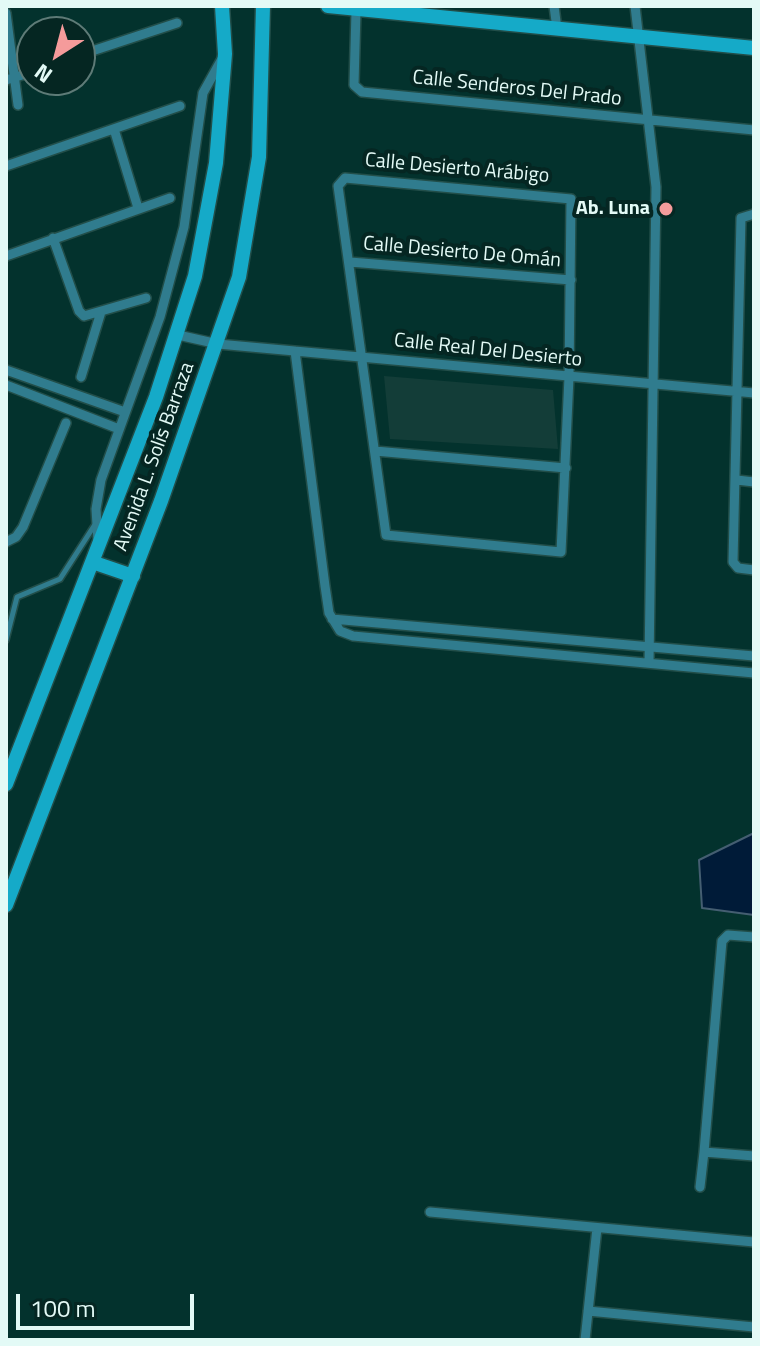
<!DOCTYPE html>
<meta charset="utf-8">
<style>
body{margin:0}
#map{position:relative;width:760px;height:1346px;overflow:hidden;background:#03322d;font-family:"Titillium Web",sans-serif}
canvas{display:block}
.frame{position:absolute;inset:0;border:8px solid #e3faf6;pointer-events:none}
.north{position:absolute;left:16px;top:16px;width:80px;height:80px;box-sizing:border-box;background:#052622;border:2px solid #5e7b77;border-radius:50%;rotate:216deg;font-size:22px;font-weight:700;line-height:32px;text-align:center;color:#e3faf6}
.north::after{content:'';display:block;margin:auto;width:28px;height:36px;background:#f59b9b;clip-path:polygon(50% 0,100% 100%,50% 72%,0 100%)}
.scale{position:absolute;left:16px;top:1294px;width:178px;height:36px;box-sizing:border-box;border:4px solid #e3faf6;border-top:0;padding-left:10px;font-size:24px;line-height:28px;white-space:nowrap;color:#e3faf6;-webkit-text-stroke:6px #052622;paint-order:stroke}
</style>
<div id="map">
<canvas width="760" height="1346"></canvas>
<div class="frame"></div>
<div class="north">N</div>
<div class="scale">100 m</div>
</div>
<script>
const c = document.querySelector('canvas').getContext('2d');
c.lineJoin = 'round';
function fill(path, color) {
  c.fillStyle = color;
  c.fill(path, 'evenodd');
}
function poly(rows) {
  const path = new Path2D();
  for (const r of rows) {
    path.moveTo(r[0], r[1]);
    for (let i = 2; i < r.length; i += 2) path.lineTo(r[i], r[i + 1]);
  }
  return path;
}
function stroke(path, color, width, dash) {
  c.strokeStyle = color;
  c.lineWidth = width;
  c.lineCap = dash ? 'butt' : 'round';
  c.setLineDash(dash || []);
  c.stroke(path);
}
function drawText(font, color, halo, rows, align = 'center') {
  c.font = font + ' "Titillium Web",sans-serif';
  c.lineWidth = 8;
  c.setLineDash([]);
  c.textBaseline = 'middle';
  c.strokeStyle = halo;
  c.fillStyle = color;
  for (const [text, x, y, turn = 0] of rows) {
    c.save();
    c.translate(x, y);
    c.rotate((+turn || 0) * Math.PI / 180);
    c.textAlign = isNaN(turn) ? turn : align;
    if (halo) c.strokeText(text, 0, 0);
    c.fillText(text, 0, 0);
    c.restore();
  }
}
fill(poly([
 [384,376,553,390,558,449,390,439]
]), '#133d38');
const water = poly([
 [754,833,754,915,702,908,699,860,754,833]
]);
fill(water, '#001b38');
stroke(water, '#445e71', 2);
const lane = poly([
 [6,640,17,597,60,579,94,526]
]);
const street = poly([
 [554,6,557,29],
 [635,6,656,187,649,663],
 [356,11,354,85,362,92,754,130],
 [6,13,18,105],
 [80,55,177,23],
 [6,80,32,72],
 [114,129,138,208],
 [6,166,180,106],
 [345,178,571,199,569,377,561,552,386,535,338,186,345,178],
 [754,214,741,218,733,562,738,568,754,570],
 [53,238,79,311,84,316,146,298],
 [6,256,170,198],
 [350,262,571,280],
 [178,335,218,344,754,393],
 [295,351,325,586,329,613,340,631,353,636,754,673],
 [6,370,125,412],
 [81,377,101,312],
 [6,385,119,429],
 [375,451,566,468],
 [737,480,754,482],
 [98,541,96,509,101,480,160,317,184,227,203,93,223,57],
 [6,542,16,537,23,527,66,423],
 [332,619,754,656],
 [754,937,728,935,722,941,704,1152,754,1156],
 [700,1187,704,1152],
 [430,1212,754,1242],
 [588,1311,754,1327],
 [585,1340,597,1228]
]);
const secondary = poly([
 [328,6,754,48],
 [92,562,133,576],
 [6,784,156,397,195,276,216,163,225,54,222,6],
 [6,905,161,501,239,277,259,157,263,6]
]);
stroke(lane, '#224e49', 8);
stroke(street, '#224e49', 12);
stroke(secondary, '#224e49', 17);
stroke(lane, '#307c8e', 5);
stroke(street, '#307c8e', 9);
stroke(secondary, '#15aac8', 14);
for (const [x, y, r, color] of [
 [666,209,8,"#f59b9b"]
]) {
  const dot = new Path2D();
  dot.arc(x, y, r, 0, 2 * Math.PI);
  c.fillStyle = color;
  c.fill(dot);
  stroke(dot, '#052622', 3);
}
drawText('20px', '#e3faf6', '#052622', [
 ["Calle Senderos Del Prado",517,89,6],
 ["Calle Desierto Arábigo",457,169,5],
 ["Calle Desierto De Omán",462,253,5],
 ["Calle Real Del Desierto",488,351,6],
 ["Avenida L. Solís Barraza",155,457,-70]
]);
drawText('bold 20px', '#e3faf6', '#052622', [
 ["Ab. Luna",650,209]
], 'right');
</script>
